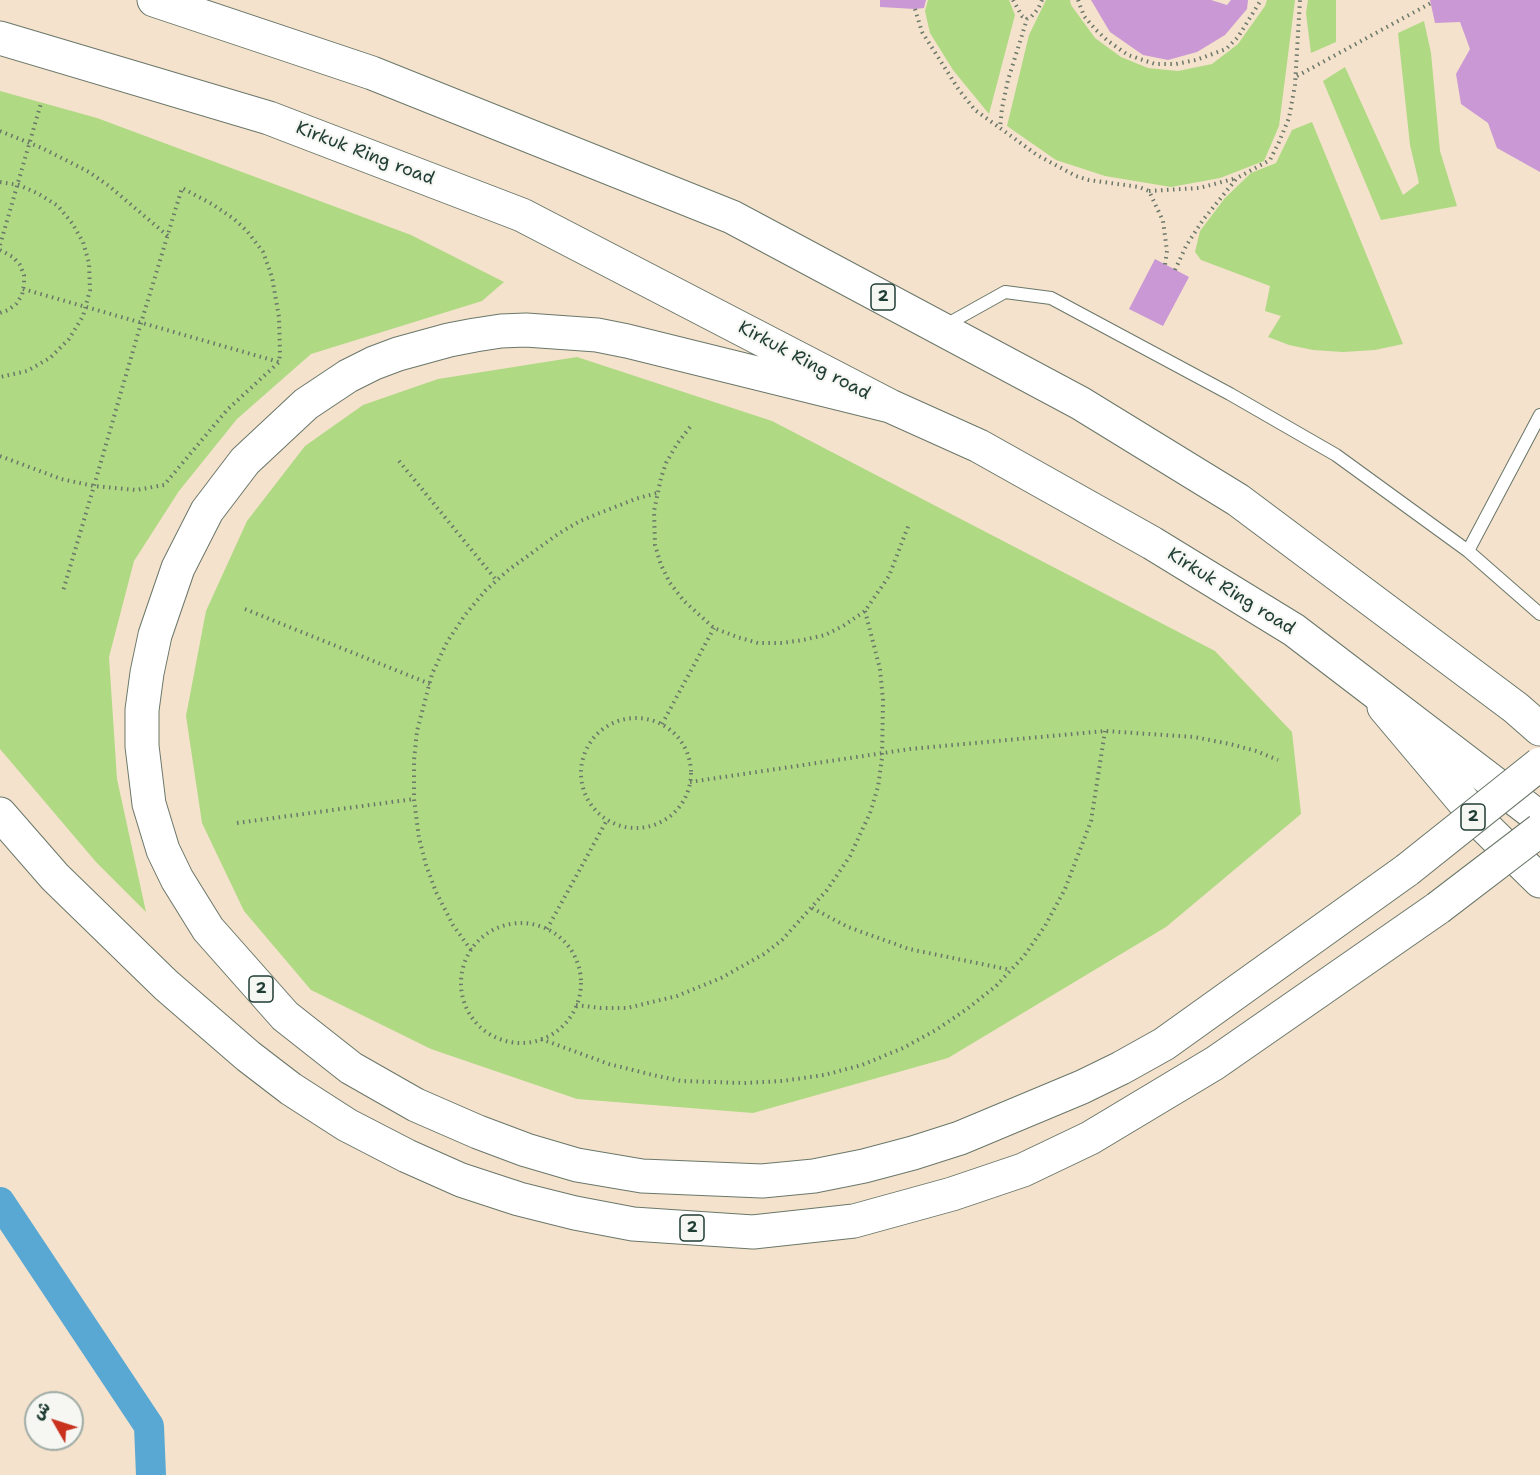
<!DOCTYPE html>
<meta charset="utf-8">
<style>
body{margin:0}
#map{position:relative;width:1540px;height:1475px;overflow:hidden;background:#f4e2cc;font-family:"Shantell Sans","Playpen Sans Arabic",sans-serif}
canvas{display:block}
.north{position:absolute;left:24px;top:1391px;width:60px;height:60px;box-sizing:border-box;background:#f6f6f2;border:2px solid #a0aca6;border-radius:50%;rotate:309deg;font-size:16px;font-weight:700;line-height:24px;text-align:center;color:#1f3d34}
.north::after{content:'';display:block;margin:auto;width:21px;height:27px;background:#c8321e;clip-path:polygon(50% 0,100% 100%,50% 72%,0 100%)}
</style>
<div id="map">
<canvas width="1540" height="1475"></canvas>
<div class="north">ش</div>
</div>
<script>
const c = document.querySelector('canvas').getContext('2d');
c.lineJoin = 'round';
function fill(path, color) {
  c.fillStyle = color;
  c.fill(path, 'evenodd');
}
function poly(rows) {
  const path = new Path2D();
  for (const r of rows) {
    if (r.length === 3) {
      path.moveTo(r[0] + r[2], r[1]);
      path.arc(r[0], r[1], r[2], 0, 2 * Math.PI);
      continue;
    }
    path.moveTo(r[0], r[1]);
    for (let i = 2; i < r.length; i += 2) path.lineTo(r[i], r[i + 1]);
  }
  return path;
}
function stroke(path, color, width, dash) {
  c.strokeStyle = color;
  c.lineWidth = width;
  c.lineCap = dash ? 'butt' : 'round';
  c.setLineDash(dash || []);
  c.stroke(path);
}
function drawText(font, color, halo, rows, align = 'center') {
  c.font = font + ' "Shantell Sans",sans-serif';
  c.lineWidth = 4.5;
  c.setLineDash([]);
  c.textBaseline = 'middle';
  c.strokeStyle = halo;
  c.fillStyle = color;
  for (const [text, x, y, turn = 0] of rows) {
    c.save();
    c.translate(x, y);
    c.rotate((+turn || 0) * Math.PI / 180);
    c.textAlign = isNaN(turn) ? turn : align;
    if (halo) c.strokeText(text, 0, 0);
    c.fillText(text, 0, 0);
    c.restore();
  }
}
fill(poly([
 [928,0,1009,0,1015,15,989,114,953,70,930,33,925,11],
 [1046,0,1070,0,1071,5,1095,38,1121,57,1148,68,1178,71,1212,64,1238,44,1265,6,1267,0,1295,0,1279,126,1264,161,1220,178,1171,187,1105,176,1056,160,1007,126,1029,35],
 [1308,0,1336,0,1336,42,1311,53,1306,13],
 [1424,21,1431,53,1440,151,1457,206,1381,220,1323,81,1345,67,1403,195,1419,183,1410,145,1398,33],
 [0,91,97,118,411,235,504,282,482,301,311,354,237,419,179,491,134,561,109,657,117,779,146,912,96,862,0,749],
 [1312,122,1403,344,1375,350,1343,352,1313,350,1289,345,1268,337,1281,316,1265,311,1270,286,1201,260,1195,252,1200,231,1225,198,1251,173,1276,163,1292,130],
 [577,357,772,421,1215,651,1292,732,1301,814,1166,927,948,1058,753,1113,577,1099,431,1049,311,990,244,911,202,823,186,716,206,611,247,521,305,446,363,405,438,379]
]), '#afd983');
stroke(poly([
 [0,1202,149,1426,151,1475]
]), '#59a8d3', 30);
fill(poly([
 [880,0,926,0,924,8,915,9,880,7],
 [1091,0,1211,0,1227,5,1231,0,1248,0,1247,9,1225,35,1197,52,1168,60,1143,55,1110,32],
 [1430,0,1540,0,1540,172,1497,148,1488,123,1461,104,1456,74,1470,49,1460,22,1435,23],
 [1155,259,1189,277,1163,326,1129,309]
]), '#ca98d4');
const service = poly([
 [944,326,1005,292,1051,298,1230,394,1336,455,1468,551,1540,614],
 [1468,551,1540,415]
]);
const secondary = poly([
 [1384,707,1485,827,1540,881]
]);
const trunk = poly([
 [154,0,372,73,732,217,1080,403,1238,500,1516,708,1540,729],
 [0,38,269,118,522,215,890,406,979,446,1152,543,1294,630,1540,818],
 [890,406,627,341,597,335,526,330,501,331,475,335,449,340,398,354,374,363,348,376,306,404,245,461,207,511,178,568,155,635,147,673,142,710,142,746,149,804,163,850,177,879,208,929,285,1016,351,1068,416,1105,478,1132,526,1150,577,1165,642,1176,762,1181,814,1176,864,1166,913,1153,960,1138,1082,1087,1121,1068,1164,1044,1407,870],
 [0,814,55,877,166,985,248,1056,291,1089,347,1125,407,1156,461,1180,519,1199,575,1213,633,1224,753,1232,854,1221,952,1194,1023,1170,1090,1138,1215,1063,1438,908]
]);
stroke(service, '#6a7769', 14);
stroke(secondary, '#6a7769', 35);
stroke(trunk, '#6a7769', 35);
stroke(poly([
 [1013,0,1022,16,1027,19],
 [1042,0,1038,9,1031,17,1027,19,1008,80,1002,108,1000,128,1037,155,1076,176,1089,180,1139,187,1149,191,1163,221,1167,251,1165,265],
 [1078,0,1084,16,1095,29,1108,41,1128,55,1155,64,1176,64,1196,60,1226,49,1238,37,1261,0],
 [915,9,922,32,959,90,975,110,1000,128],
 [1297,76,1431,3],
 [0,131,42,148,89,172,109,186,168,236],
 [0,182,19,185,39,194,58,206,72,223,83,242,89,263,90,290,83,316,69,339,50,358,27,371,0,377],
 [1149,191,1199,188,1237,178],
 [0,245,41,103],
 [0,250,13,257,20,265,24,275,24,285,22,295,16,304,8,310,0,313],
 [1175,270,1186,246,1203,220,1237,178,1270,160,1279,142,1289,118,1295,85,1300,0],
 [23,289,279,362],
 [690,427,677,444,666,463,661,478,654,511,655,545,661,565,670,583,684,601,714,628,737,637,758,643,782,643,803,640,825,635,843,626,865,611,889,576,909,524],
 [0,456,61,479,94,486,136,490,164,485,227,410,279,362,280,354,279,317,272,277,263,252,247,231,234,219,212,204,182,188,141,323,94,486,63,591],
 [399,461,497,581],
 [245,609,430,684],
 [636,773,55],
 [662,724,714,628],
 [690,782,910,749,1105,731,1194,737,1230,744,1256,751,1278,760],
 [237,823,414,799],
 [812,908,848,927,909,949,1011,970],
 [521,983,60],
 [547,929,607,820],
 [471,950,453,925,436,892,426,865,419,838,414,799,414,760,417,731,432,674,447,642,465,615,485,591,507,571,558,534,580,521,635,499,657,493],
 [576,1005,601,1008,627,1008,677,996,721,978,764,954,782,940,827,890,850,856,870,813,878,787,882,758,883,700,880,669,865,611],
 [541,1039,609,1064,653,1075,681,1081,744,1083,782,1081,824,1075,862,1065,903,1048,936,1030,967,1009,996,986,1024,956,1045,926,1065,889,1091,821,1105,731]
]), '#6a7769', 4, [1.5, 4.5]);
stroke(service, '#fff', 12);
stroke(secondary, '#fff', 33);
stroke(trunk, '#fff', 33);
const trunkBridge = poly([
 [1407,870,1540,764],
 [1438,908,1540,830]
]);
stroke(trunkBridge, '#6a7769', 35, []);
stroke(trunkBridge, '#fff', 33);
for (const [x, y, w] of [
 [883,297,24],
 [1473,817,24],
 [261,989,24],
 [692,1228,24]
]) {
  const box = new Path2D();
  box.roundRect(x - w / 2, y - 13, w, 26, 4.5);
  c.fillStyle = '#f6f6f2';
  c.fill(box);
  stroke(box, '#1f3d34', 1.5);
}
drawText('bold 16px', '#1f3d34', null, [
 ["2",883,297],
 ["2",1473,817],
 ["2",261,989],
 ["2",692,1228]
]);
drawText('18px', '#1f3d34', '#f6f6f2', [
 ["Kirkuk Ring road",365,154,21],
 ["Kirkuk Ring road",804,361,28],
 ["Kirkuk Ring road",1231,592,32]
]);
</script>
